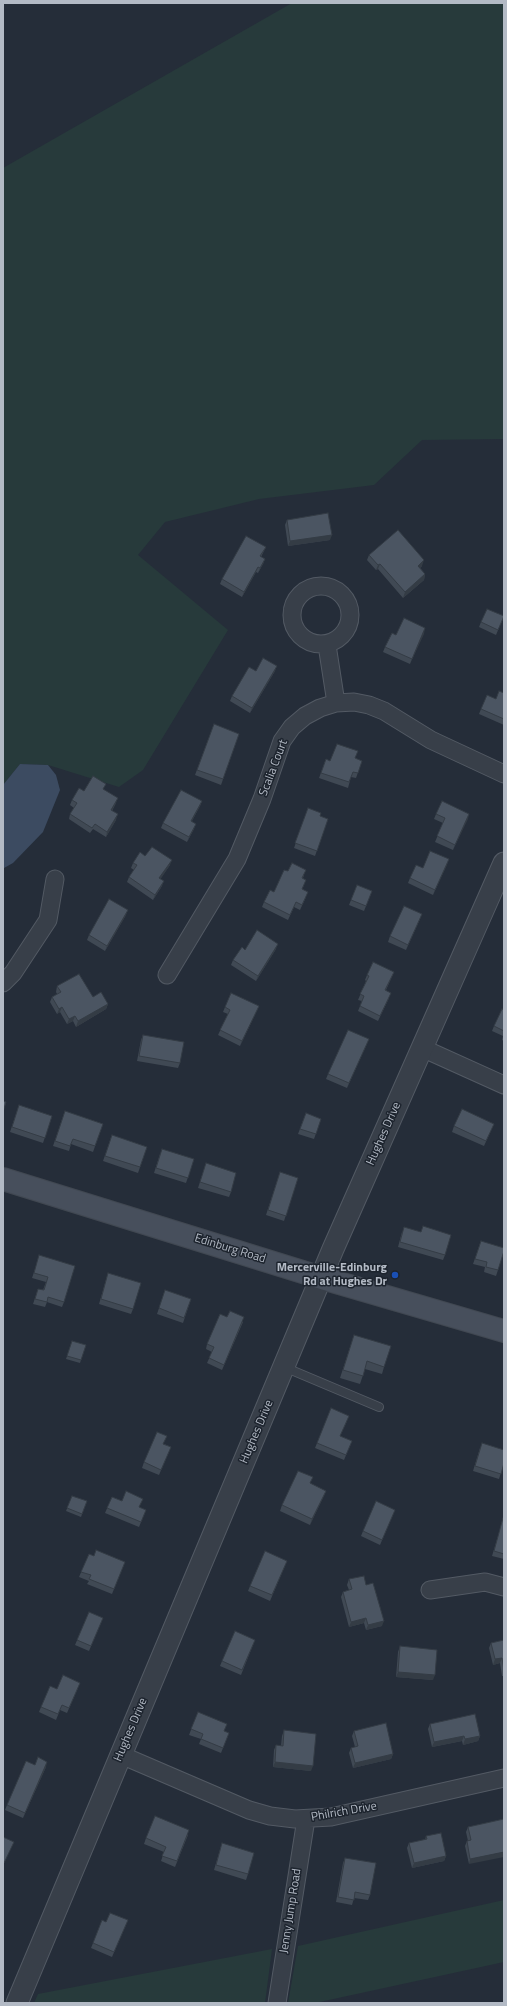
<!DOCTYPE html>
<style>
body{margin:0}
#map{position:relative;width:507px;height:2006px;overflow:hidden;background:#252d39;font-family:"Titillium Web",sans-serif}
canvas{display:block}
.frame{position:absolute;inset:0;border:4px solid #b3bac5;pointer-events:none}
</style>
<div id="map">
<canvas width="507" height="2006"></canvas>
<div class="frame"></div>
</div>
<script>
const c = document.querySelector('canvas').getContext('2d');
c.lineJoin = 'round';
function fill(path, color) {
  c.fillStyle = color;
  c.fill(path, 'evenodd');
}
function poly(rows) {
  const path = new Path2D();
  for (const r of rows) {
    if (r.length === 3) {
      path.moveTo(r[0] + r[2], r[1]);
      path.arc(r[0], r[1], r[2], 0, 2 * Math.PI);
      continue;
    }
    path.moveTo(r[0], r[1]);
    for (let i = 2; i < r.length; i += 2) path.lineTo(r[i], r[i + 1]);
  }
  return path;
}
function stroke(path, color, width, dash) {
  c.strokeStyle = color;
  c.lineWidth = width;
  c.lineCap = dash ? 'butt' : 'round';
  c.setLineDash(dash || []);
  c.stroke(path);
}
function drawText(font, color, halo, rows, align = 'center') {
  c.font = font + ' "Titillium Web",sans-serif';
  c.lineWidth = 3;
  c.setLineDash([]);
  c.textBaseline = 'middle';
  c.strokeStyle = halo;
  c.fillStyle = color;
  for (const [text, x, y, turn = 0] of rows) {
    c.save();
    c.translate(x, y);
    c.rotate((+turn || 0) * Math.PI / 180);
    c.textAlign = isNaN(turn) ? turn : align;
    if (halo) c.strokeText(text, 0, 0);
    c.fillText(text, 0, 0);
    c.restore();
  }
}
fill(poly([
 [292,3,504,3,504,439,422,440,374,485,259,499,165,522,138,555,228,630,143,770,119,787,48,765,20,764,3,785,3,168],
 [504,1900,504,1962,315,2003,288,2003,298,1946],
 [272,1949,265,2003,34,2003,38,1994]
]), '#273a3b');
fill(poly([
 [20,764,48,765,56,775,60,790,43,832,13,863,4,868,3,785]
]), '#3c4b61');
const service = poly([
 [284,1367,379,1407]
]);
const minor = poly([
 [321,615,29],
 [327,645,336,703],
 [167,975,237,859,262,799,282,741,292,727,305,716,320,708,336,703,354,702,369,705,384,711,431,740,504,774],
 [3,983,13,973,48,920,55,879],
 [422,1048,504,1085],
 [430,1590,485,1582,504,1587],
 [121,1755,249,1810,270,1816,295,1819,331,1817,504,1778],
 [277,2003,306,1819]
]);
const tertiary = poly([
 [17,2003,333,1249,504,863]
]);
const secondary = poly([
 [3,1179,322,1278,504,1331]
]);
stroke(service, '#535a64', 10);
stroke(minor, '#535a64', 19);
stroke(tertiary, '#535a64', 23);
stroke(secondary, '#414852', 24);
stroke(service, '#383f49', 8);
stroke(minor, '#383f49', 17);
stroke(tertiary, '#383f49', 21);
stroke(secondary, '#474f5c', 22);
fill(poly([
 [287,520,330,540,288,546,285,525],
 [266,547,261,557,265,559,263,564,258,573,256,572,242,597,220,584,222,579],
 [369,555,422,566,420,568,425,574,424,580,403,598,378,569,376,570,367,560],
 [504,616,496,635,479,627,481,622],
 [425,628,410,664,383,652,385,647,396,635],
 [256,671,275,671,250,713,230,701,232,696],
 [504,693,504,725,479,714,481,709],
 [214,724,239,734,221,785,195,775],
 [355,758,362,761,356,778,351,777,348,788,319,778,326,759,330,761],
 [104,790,116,803,112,811,116,820,106,837,93,829,90,833,69,819,70,814,74,808,70,805,72,800,84,791],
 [202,801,200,806,192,821,194,829,187,842,161,828,163,823],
 [308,808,320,816,328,819,315,856,294,848],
 [436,814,469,814,453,850,435,842,443,823,434,819],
 [145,856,170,865,160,879,162,886,153,900,127,882,129,877,134,870,131,868,133,863],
 [449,859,433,895,408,883,410,878,423,868],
 [288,871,304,875,303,878,304,885,302,889,306,897,300,910,294,907,288,920,262,907,264,902,274,892],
 [357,885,372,891,364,911,349,905],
 [126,915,105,951,87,940,89,935],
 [420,919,406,950,388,942,390,936],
 [276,949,256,981,231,965,233,960,245,950],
 [394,972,386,990,389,998,378,1021,358,1011,362,1001,358,1000,366,981,365,980,367,975],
 [57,986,93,997,108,1004,106,1009,76,1027,73,1021,67,1024,60,1012,57,1014,50,1002,52,997,57,994,56,992],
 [259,1006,240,1046,218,1035,228,1014,223,1012,225,1007],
 [504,1010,504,1041,502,1040,503,1036,492,1031,494,1026],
 [143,1035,180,1063,178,1068,137,1061,141,1040],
 [369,1039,347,1088,326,1079,328,1074],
 [19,1105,52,1116,43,1143,10,1132],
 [65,1111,103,1124,93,1152,71,1144,69,1151,53,1146],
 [306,1113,321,1119,314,1139,298,1134],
 [494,1124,484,1146,452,1132,454,1126],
 [112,1135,147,1147,138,1173,103,1161],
 [160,1154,194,1159,186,1183,154,1173],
 [206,1163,231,1192,229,1197,198,1188],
 [280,1172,298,1178,284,1221,266,1215],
 [402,1232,421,1232,445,1255,443,1260,398,1247],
 [481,1241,498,1270,496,1276,484,1272,485,1267,473,1264],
 [38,1260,64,1302,62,1307,47,1302,45,1307,33,1304,38,1289,43,1290,46,1282,32,1278],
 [108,1273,133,1309,131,1314,99,1304],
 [165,1290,191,1299,183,1323,157,1314],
 [227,1317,243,1322,222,1370,207,1363,212,1352,206,1349,207,1344],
 [354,1335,384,1367,382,1374,365,1369,360,1384,340,1378],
 [72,1341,86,1345,80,1363,66,1359],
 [347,1421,340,1436,352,1441,344,1460,315,1448,317,1443],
 [164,1444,171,1447,159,1475,142,1468,144,1462],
 [480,1448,504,1463,499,1479,473,1471],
 [326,1491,310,1525,280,1511,282,1505],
 [72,1496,87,1501,81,1517,66,1511],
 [112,1497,146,1510,139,1527,105,1513],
 [395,1510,380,1545,361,1536,363,1531],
 [504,1518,504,1559,492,1556,502,1523],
 [89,1554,94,1556,125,1562,112,1594,87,1584,89,1581,79,1577],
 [287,1561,270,1601,248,1591,250,1586],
 [349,1579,366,1585,382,1626,366,1630,364,1623,349,1627,341,1597,343,1592,349,1590,347,1585],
 [89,1612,103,1618,89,1651,75,1645],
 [255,1640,241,1675,220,1666,222,1661],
 [504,1640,504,1676,502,1676,500,1663,493,1665,489,1648,491,1643],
 [400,1646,433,1680,396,1677,398,1652],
 [78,1688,67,1713,60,1710,56,1720,39,1712,41,1707,57,1689],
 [198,1712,224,1731,229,1733,221,1753,199,1744,201,1739,189,1735],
 [430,1724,480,1736,478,1741,463,1745,462,1741,432,1747,428,1729],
 [284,1730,311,1771,273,1767,274,1750,276,1745,281,1746,282,1736],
 [354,1731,393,1754,391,1759,353,1768,349,1753,351,1748,355,1747,352,1736],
 [35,1765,46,1767,23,1818,5,1810,7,1805],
 [504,1819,469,1864,465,1846,467,1841,468,1841,466,1832,468,1827],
 [188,1835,175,1867,161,1861,164,1852,144,1844,146,1838],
 [426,1836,446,1856,444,1861,412,1868,407,1848,409,1843,425,1840],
 [222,1843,248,1874,246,1880,214,1870],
 [345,1858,370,1895,368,1900,354,1898,352,1905,336,1902,343,1863],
 [128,1920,112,1957,91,1948,93,1943,106,1922]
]), '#404954');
fill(poly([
 [332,535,330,540,288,546,290,541],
 [265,559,263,564,258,573,260,568],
 [424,560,422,566,416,571,418,566],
 [380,564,378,569,376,570,378,565],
 [258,567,256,572,242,597,244,592],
 [425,574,424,580,403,598,405,592],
 [425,628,424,634,410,664,412,659],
 [277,666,275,671,250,713,252,708],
 [118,798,116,803,109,815,111,810],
 [202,801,200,806,189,826,191,821],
 [118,814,116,820,106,837,107,832],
 [469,814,468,819,453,850,455,845],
 [196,824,194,829,187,842,189,837],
 [449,859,447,865,433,895,435,890],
 [172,860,170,865,158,883,159,878],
 [164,881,162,886,153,900,155,895],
 [128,910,126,915,105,951,107,946],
 [422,914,420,919,406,950,408,945],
 [278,944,276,949,256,981,258,976],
 [108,1004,106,1009,76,1027,78,1021],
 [259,1006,257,1011,240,1046,242,1041],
 [62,1007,60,1012,57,1014,59,1009],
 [75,1016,73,1021,67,1024,69,1019],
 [369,1039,367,1044,347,1088,349,1083],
 [326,1491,324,1496,310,1525,312,1519],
 [366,1618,364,1623,349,1627,351,1622],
 [384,1621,382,1626,366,1630,368,1625],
 [502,1658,500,1663,493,1665,495,1659],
 [398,1672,435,1675,433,1680,396,1677],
 [464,1736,462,1741,432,1747,434,1742],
 [480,1736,478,1741,463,1745,465,1739],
 [393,1754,391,1759,353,1768,355,1763],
 [47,1762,46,1767,23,1818,25,1813],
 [275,1762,313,1766,311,1771,273,1767],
 [504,1852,504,1857,469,1864,470,1859],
 [446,1856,444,1861,412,1868,414,1863]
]), '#343c45');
const building = poly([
 [328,513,332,535,290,541,287,520,328,513],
 [398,530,424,560,418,566,425,574,405,592,380,564,378,565,369,555,398,530],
 [246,536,266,547,260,556,265,559,260,568,258,567,244,592,222,579,246,536],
 [487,609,504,616,498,630,481,622,487,609],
 [404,618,425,628,412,659,385,647,392,633,396,635,404,618],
 [263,658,277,666,252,708,232,696,249,667,256,671,263,658],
 [499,691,504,693,504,719,481,709,487,695,496,699,499,691],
 [214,724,239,734,223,779,197,770,214,724],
 [337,744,358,751,355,758,362,761,358,773,353,772,349,782,321,773,326,759,330,761,337,744],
 [93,776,106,784,103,789,118,798,111,810,118,814,107,832,95,824,92,828,70,814,77,803,72,800,79,788,84,791,93,776],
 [181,790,202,801,191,821,196,824,189,837,163,823,181,790],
 [442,801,469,814,455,845,437,836,445,818,436,814,442,801],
 [308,808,321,813,320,816,328,819,317,851,295,843,308,808],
 [152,847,172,860,159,878,164,881,155,895,129,877,137,865,133,863,140,852,145,856,152,847],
 [430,851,449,859,435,890,410,878,416,865,423,868,430,851],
 [292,863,306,870,302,878,306,880,302,889,308,892,302,905,296,902,290,915,264,902,270,890,274,892,284,870,288,871,292,863],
 [357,885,372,891,366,906,351,900,357,885],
 [109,899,128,910,107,946,89,935,109,899],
 [404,906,422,914,408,945,390,936,404,906],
 [257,930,278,944,258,976,233,960,242,947,245,950,257,930],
 [373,962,394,972,385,990,391,993,380,1016,360,1006,364,996,360,994,369,976,367,975,373,962],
 [79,974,93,997,101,992,108,1004,78,1021,75,1016,69,1019,62,1007,59,1009,52,997,61,992,57,986,79,974],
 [231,993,259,1006,242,1041,220,1030,230,1010,225,1007,231,993],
 [502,1009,504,1010,504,1031,494,1026,502,1009],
 [348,1030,369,1039,349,1083,328,1074,348,1030],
 [143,1035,184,1042,180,1063,139,1056,143,1035],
 [3,1101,6,1102,3,1112,3,1101],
 [19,1105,52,1116,45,1138,12,1127,19,1105],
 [462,1109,494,1124,486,1141,454,1126,462,1109],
 [65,1111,103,1124,95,1146,73,1139,70,1146,55,1141,65,1111],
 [306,1113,321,1119,316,1134,300,1129,306,1113],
 [112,1135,147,1147,140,1167,105,1156,112,1135],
 [162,1149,194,1159,188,1178,156,1168,162,1149],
 [206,1163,236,1173,231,1192,200,1182,206,1163],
 [280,1172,298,1178,286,1216,268,1210,280,1172],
 [423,1226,451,1235,445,1255,400,1242,404,1227,421,1232,423,1226],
 [481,1241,504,1248,504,1251,498,1270,486,1267,487,1262,475,1259,481,1241],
 [39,1255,75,1266,64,1302,48,1297,47,1302,35,1299,38,1289,44,1290,48,1277,34,1273,39,1255],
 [108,1273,141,1283,133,1309,101,1299,108,1273],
 [165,1290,191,1299,184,1318,159,1308,165,1290],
 [230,1311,244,1317,224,1365,209,1358,214,1347,207,1344,220,1314,227,1317,230,1311],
 [354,1335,391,1346,384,1367,367,1361,363,1376,343,1370,354,1335],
 [72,1341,86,1345,81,1360,67,1356,72,1341],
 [331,1408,349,1416,340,1436,352,1441,346,1455,317,1443,331,1408],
 [157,1432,167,1436,163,1444,171,1447,161,1470,144,1462,157,1432],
 [482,1443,504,1450,504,1463,501,1474,475,1466,482,1443],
 [298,1471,313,1477,310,1483,326,1491,312,1519,282,1505,298,1471],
 [126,1491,143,1499,139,1507,146,1510,141,1522,107,1508,112,1497,122,1501,126,1491],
 [72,1496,87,1501,82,1514,67,1508,72,1496],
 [376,1501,395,1510,382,1540,363,1531,376,1501],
 [503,1518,504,1518,504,1554,494,1551,503,1518],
 [96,1550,125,1562,114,1589,89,1579,91,1575,81,1572,89,1554,94,1556,96,1550],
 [265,1551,287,1561,272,1595,250,1586,265,1551],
 [364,1576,366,1585,373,1583,384,1621,368,1625,366,1618,351,1622,343,1592,352,1589,349,1579,364,1576],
 [89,1612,103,1618,91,1646,77,1640,89,1612],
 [235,1631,255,1640,242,1670,222,1661,235,1631],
 [504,1640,504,1670,502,1658,495,1659,491,1643,504,1640],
 [400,1646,437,1650,435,1675,398,1672,400,1646],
 [63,1675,80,1683,69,1708,62,1705,58,1714,41,1707,50,1686,57,1689,63,1675],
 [198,1712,227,1724,224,1731,229,1733,223,1748,201,1739,203,1734,191,1729,198,1712],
 [475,1714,480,1736,465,1739,464,1736,434,1742,430,1724,475,1714],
 [386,1723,393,1754,355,1763,351,1748,358,1746,354,1731,386,1723],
 [284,1730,316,1734,313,1766,275,1762,276,1745,283,1746,284,1730],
 [38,1757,47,1762,25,1813,7,1805,26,1761,35,1765,38,1757],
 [155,1816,189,1830,177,1861,162,1856,166,1847,146,1838,155,1816],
 [504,1819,504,1852,470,1859,467,1841,471,1840,468,1827,504,1819],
 [441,1833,446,1856,414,1863,409,1843,427,1839,426,1836,441,1833],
 [3,1837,14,1842,4,1863,3,1863,3,1837],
 [222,1843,254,1853,248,1874,216,1865,222,1843],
 [345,1858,376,1863,370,1895,355,1892,354,1900,338,1897,345,1858],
 [110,1913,128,1920,114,1952,93,1943,102,1920,106,1922,110,1913]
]);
fill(building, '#4b5562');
stroke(building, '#343c45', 1);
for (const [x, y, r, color] of [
 [395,1275,4,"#1a4fb4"]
]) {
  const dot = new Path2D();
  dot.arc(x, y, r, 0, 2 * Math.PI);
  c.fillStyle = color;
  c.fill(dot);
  stroke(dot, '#1d242e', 1.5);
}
drawText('12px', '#b3bac5', '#1d242e', [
 ["Scalia Court",274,768,-69],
 ["Hughes Drive",384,1134,-66],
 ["Edinburg Road",230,1249,17],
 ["Hughes Drive",257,1432,-67],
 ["Hughes Drive",131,1730,-67],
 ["Philrich Drive",344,1812,-10],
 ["Jenny Jump Road",291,1911,-81]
]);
drawText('bold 12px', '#b3bac5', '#1d242e', [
 ["Mercerville-Edinburg",387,1268],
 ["Rd at Hughes Dr",387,1282]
], 'right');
</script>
